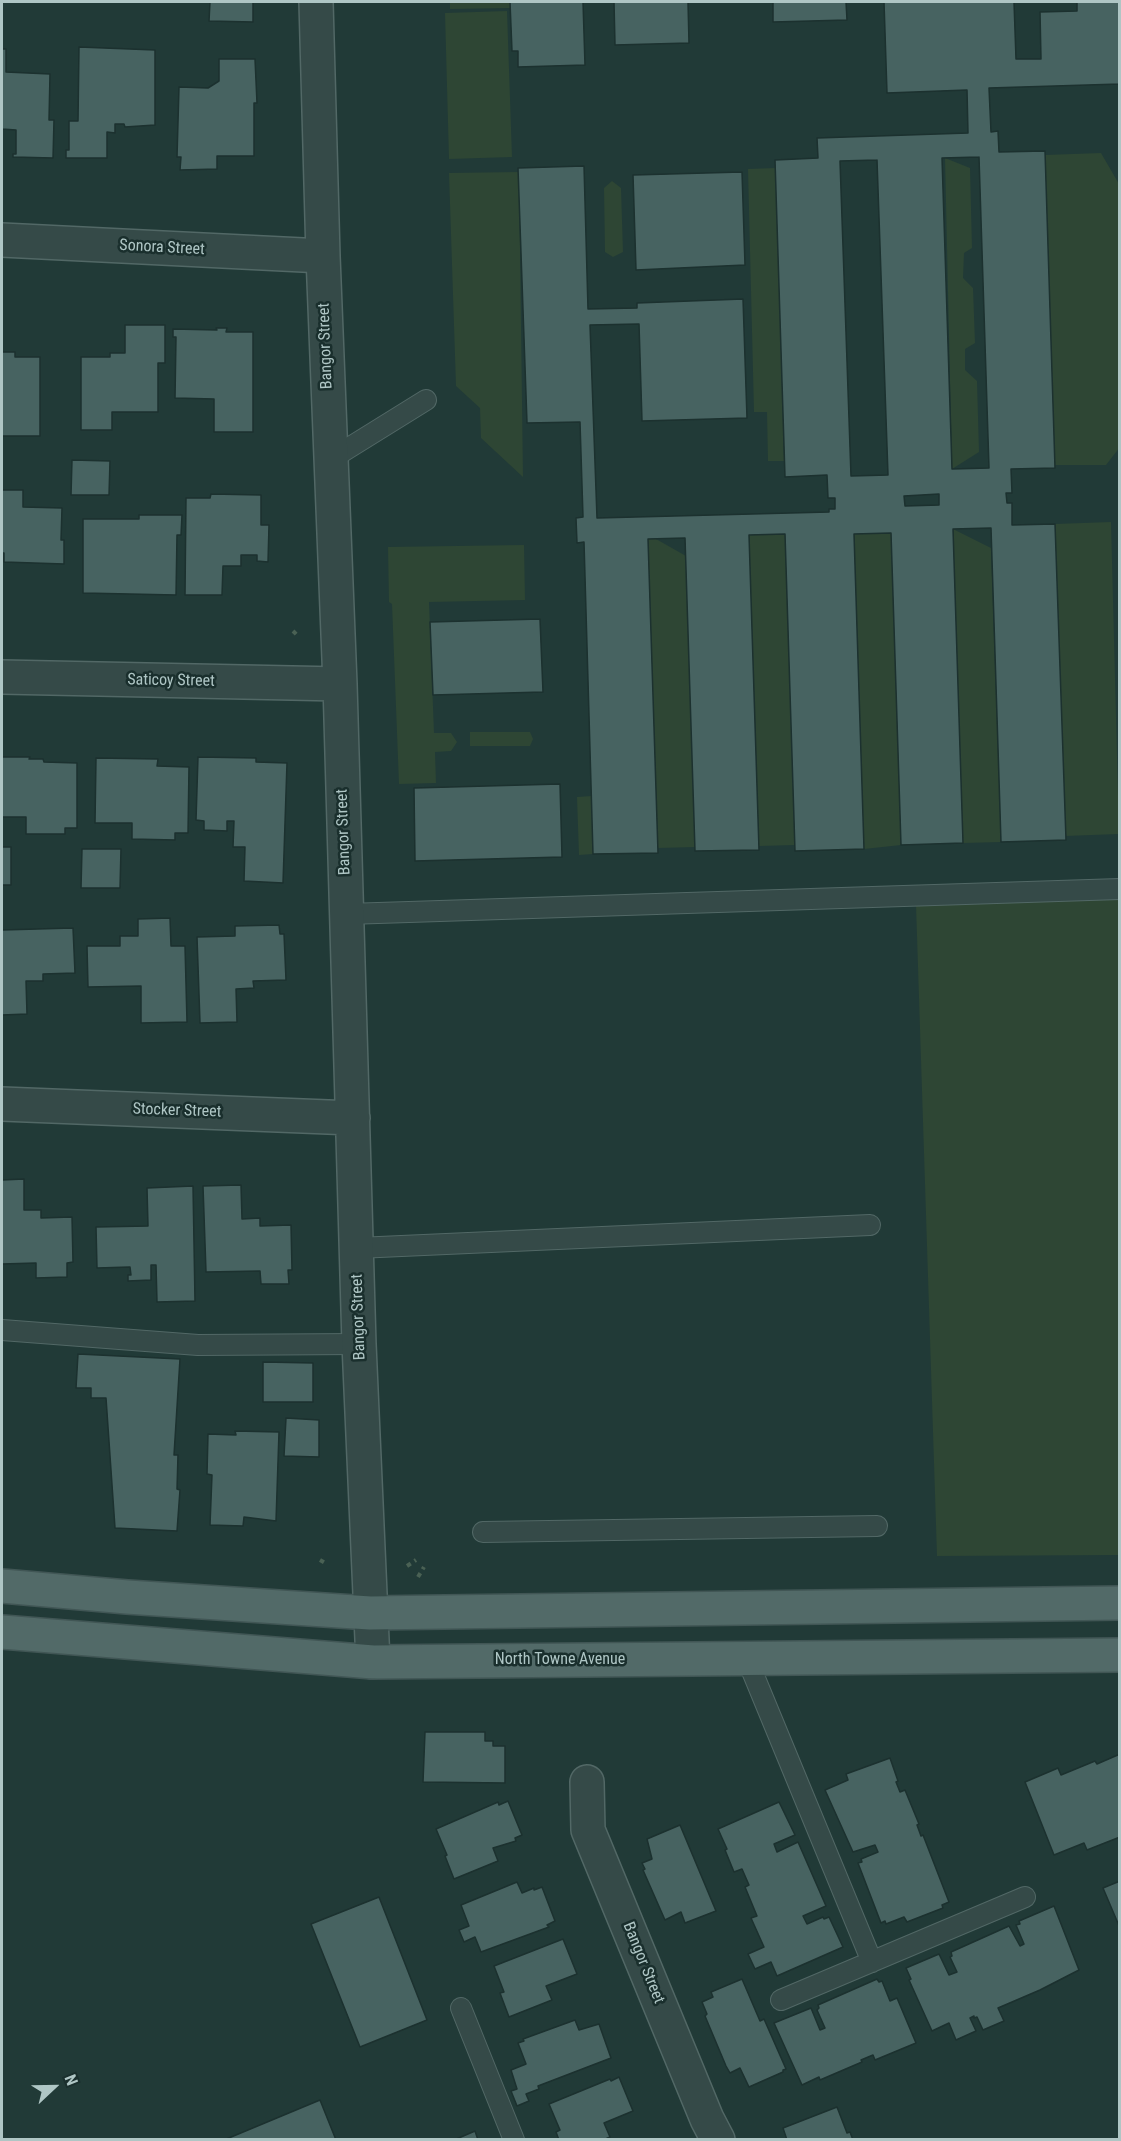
<!DOCTYPE html>
<style>
body{margin:0}
#map{position:relative;width:1121px;height:2141px;overflow:hidden;background:#213a37;font-family:"Roboto Condensed",sans-serif}
canvas{display:block}
.frame{position:absolute;inset:0;border:3px solid #afc6c5;pointer-events:none}
.north{position:absolute;left:24px;top:2057px;width:60px;height:60px;-webkit-text-stroke:4px #1a2f2d;paint-order:stroke;rotate:68deg;font-size:16px;font-weight:700;line-height:24px;text-align:center;color:#afc6c5}
.north::after{content:'';display:block;margin:auto;width:21px;height:27px;background:#afc6c5;clip-path:polygon(50% 0,100% 100%,50% 72%,0 100%)}
</style>
<div id="map">
<canvas width="1121" height="2141"></canvas>
<div class="frame"></div>
<div class="north">N</div>
</div>
<script>
const c = document.querySelector('canvas').getContext('2d');
c.lineJoin = 'round';
function fill(path, color) {
  c.fillStyle = color;
  c.fill(path, 'evenodd');
}
function poly(rows) {
  const path = new Path2D();
  for (const r of rows) {
    path.moveTo(r[0], r[1]);
    for (let i = 2; i < r.length; i += 2) path.lineTo(r[i], r[i + 1]);
  }
  return path;
}
function stroke(path, color, width, dash) {
  c.strokeStyle = color;
  c.lineWidth = width;
  c.lineCap = dash ? 'butt' : 'round';
  c.setLineDash(dash || []);
  c.stroke(path);
}
function drawText(font, color, halo, rows, align = 'center') {
  c.font = font + ' "Roboto Condensed",sans-serif';
  c.lineWidth = 5;
  c.setLineDash([]);
  c.textBaseline = 'middle';
  c.strokeStyle = halo;
  c.fillStyle = color;
  for (const [text, x, y, turn = 0] of rows) {
    c.save();
    c.translate(x, y);
    c.rotate((+turn || 0) * Math.PI / 180);
    c.textAlign = isNaN(turn) ? turn : align;
    if (halo) c.strokeText(text, 0, 0);
    c.fillText(text, 0, 0);
    c.restore();
  }
}
fill(poly([
 [450,2,510,2,510,8,450,9],
 [507,11,512,157,449,159,445,13],
 [1101,153,1119,184,1120,447,1106,465,1055,465,1045,155],
 [945,158,970,168,972,248,964,253,963,278,973,288,975,343,965,349,965,370,977,381,979,452,952,469],
 [776,168,784,461,768,461,767,412,754,412,748,169],
 [519,172,523,477,481,438,480,408,456,386,449,173],
 [612,181,621,188,623,252,613,257,605,252,604,188],
 [1111,522,1119,834,1065,836,1055,524],
 [953,529,991,548,1001,842,963,843],
 [891,533,901,845,864,849,854,534],
 [785,534,795,845,759,846,749,535],
 [648,539,656,539,686,556,696,847,658,848],
 [524,545,525,600,429,602,434,733,451,733,457,742,451,751,435,752,436,783,399,784,392,604,389,602,388,547],
 [470,732,530,732,533,739,530,746,470,746],
 [592,796,593,854,579,855,577,797],
 [1119,898,1119,1555,937,1556,916,905]
]), '#2e4634');
const building = poly([
 [210,2,253,2,253,22,209,21,210,2],
 [510,2,583,2,585,65,518,67,518,51,512,51,510,2],
 [614,2,688,2,689,43,615,45,614,2],
 [773,2,846,2,847,20,773,22,773,2],
 [884,2,1014,2,1016,59,1041,59,1040,12,1077,11,1077,2,1120,2,1120,84,989,88,991,132,998,131,999,152,1045,151,1055,468,1011,469,1012,493,1006,493,1007,503,1012,503,1012,525,1055,524,1066,840,1001,842,991,528,953,529,963,843,901,845,891,533,854,534,864,849,795,851,785,534,749,535,759,850,695,851,685,538,648,539,658,853,593,854,584,542,577,543,576,518,583,517,580,422,527,423,518,168,584,166,588,309,637,308,637,303,743,299,747,418,642,421,639,324,590,325,597,518,829,512,829,509,835,509,835,498,828,498,827,475,785,477,775,160,818,158,817,138,968,133,967,90,887,93,884,2],
 [979,157,989,468,952,469,942,158,979,157],
 [877,160,888,475,851,476,840,161,877,160],
 [939,494,939,505,905,506,904,496,939,494],
 [79,47,155,50,155,125,125,127,124,124,115,124,115,133,107,132,107,158,66,158,66,150,69,150,69,121,78,121,79,47],
 [2,49,6,49,6,72,50,74,49,120,54,120,53,158,13,157,13,154,16,154,16,130,2,129,2,49],
 [219,59,255,59,257,103,254,103,254,156,217,156,217,169,180,170,181,157,177,157,179,87,208,88,219,81,219,59],
 [742,172,745,265,636,270,633,175,742,172],
 [125,325,165,325,165,363,158,363,158,412,112,412,112,430,81,430,81,357,110,357,110,353,125,353,125,325],
 [216,328,227,328,226,332,253,332,253,432,214,432,214,399,175,398,176,337,173,337,173,329,217,330,216,328],
 [2,352,15,352,15,357,40,357,40,436,2,436,2,352],
 [72,460,110,461,109,495,71,495,72,460],
 [2,490,23,490,23,507,62,508,61,540,64,540,64,564,4,562,4,553,2,553,2,490],
 [211,494,261,495,261,525,269,525,268,562,257,561,257,555,241,555,241,566,223,566,222,595,185,595,186,498,210,498,211,494],
 [139,515,182,515,181,535,177,535,176,595,83,593,83,519,139,519,139,515],
 [540,619,543,692,433,695,430,622,540,619],
 [2,757,30,757,29,759,43,759,44,762,77,763,77,828,65,828,65,834,26,834,26,817,2,817,2,757],
 [198,757,256,758,256,762,287,763,283,883,244,881,245,847,233,847,234,821,227,821,227,831,204,830,204,821,196,820,198,757],
 [96,758,158,759,157,766,189,767,188,833,175,833,175,840,132,839,132,823,95,823,96,758],
 [560,784,562,857,415,861,414,788,560,784],
 [2,847,11,847,11,885,2,885,2,847],
 [82,849,121,849,120,888,81,888,82,849],
 [170,918,171,946,185,946,187,1022,141,1023,141,986,88,987,87,946,120,946,120,936,138,936,138,919,170,918],
 [279,925,280,934,284,934,286,980,253,981,254,988,236,989,237,1022,200,1023,197,937,235,936,235,926,279,925],
 [73,928,75,973,43,974,43,981,26,981,27,1014,2,1015,2,930,73,928],
 [24,1179,24,1210,41,1210,41,1218,72,1217,73,1262,67,1263,67,1277,36,1278,36,1263,2,1264,2,1180,24,1179],
 [241,1185,242,1219,260,1218,260,1226,291,1225,292,1270,288,1270,289,1284,261,1284,260,1271,206,1272,203,1186,241,1185],
 [193,1186,195,1301,157,1302,156,1265,151,1265,151,1280,128,1281,128,1275,131,1275,130,1267,97,1268,96,1227,148,1226,147,1188,193,1186],
 [78,1354,180,1359,174,1455,178,1455,177,1489,180,1490,177,1531,115,1528,106,1398,91,1398,91,1388,76,1388,78,1354],
 [263,1362,313,1363,313,1402,263,1402,263,1362],
 [286,1418,319,1420,319,1457,284,1456,286,1418],
 [235,1431,279,1432,276,1521,244,1517,243,1526,210,1525,212,1475,207,1474,208,1434,236,1435,235,1431],
 [425,1732,485,1732,485,1741,493,1741,493,1746,505,1746,505,1783,423,1782,425,1732],
 [1120,1754,1120,1837,1087,1850,1084,1843,1054,1855,1025,1782,1058,1768,1061,1775,1095,1761,1097,1764,1120,1754],
 [890,1758,898,1781,896,1782,900,1792,905,1790,919,1824,917,1825,921,1836,923,1835,949,1902,942,1905,943,1908,907,1922,904,1917,886,1924,885,1921,881,1923,858,1863,862,1862,861,1859,878,1852,875,1845,853,1852,825,1790,848,1780,846,1774,890,1758],
 [508,1801,522,1835,515,1838,516,1841,493,1848,498,1861,454,1879,445,1856,447,1855,436,1829,498,1802,499,1805,508,1801],
 [779,1802,795,1835,774,1844,777,1852,798,1842,826,1906,803,1916,807,1924,823,1917,824,1919,829,1917,843,1947,777,1976,771,1962,755,1969,748,1954,764,1947,751,1918,757,1916,745,1887,749,1885,742,1869,734,1872,725,1850,727,1849,718,1829,779,1802],
 [680,1825,716,1911,685,1923,681,1912,665,1920,643,1870,645,1869,642,1863,652,1859,647,1839,680,1825],
 [1120,1881,1120,1928,1103,1888,1120,1881],
 [517,1882,522,1893,534,1888,534,1890,542,1887,555,1921,547,1925,549,1927,481,1952,475,1937,464,1942,459,1930,469,1926,461,1905,517,1882],
 [379,1897,427,2020,360,2047,311,1924,379,1897],
 [1054,1906,1079,1970,1040,1990,998,2008,1004,2021,983,2030,977,2017,974,2018,974,2016,970,2018,976,2031,956,2040,949,2023,932,2031,909,1980,911,1979,906,1968,939,1954,949,1975,957,1972,950,1957,952,1956,951,1952,1009,1926,1020,1946,1024,1944,1016,1925,1020,1924,1019,1921,1054,1906],
 [563,1939,577,1974,546,1986,552,2000,509,2017,500,1993,504,1992,494,1966,563,1939],
 [742,1979,760,2021,764,2019,786,2069,783,2070,783,2072,749,2087,740,2068,730,2073,726,2066,705,2016,707,2014,702,2002,713,1997,711,1992,742,1979],
 [877,1979,879,1982,882,1981,890,2001,897,1998,916,2043,875,2060,873,2055,861,2060,862,2062,820,2080,819,2077,802,2085,774,2023,811,2008,820,2030,825,2028,817,2010,819,2008,818,2005,877,1979],
 [575,2020,579,2030,599,2024,611,2058,538,2086,539,2089,526,2094,529,2101,517,2106,511,2091,517,2089,511,2070,526,2064,518,2043,524,2041,523,2039,575,2020],
 [619,2077,633,2111,604,2123,610,2137,603,2140,559,2140,556,2132,560,2130,549,2104,610,2079,611,2081,619,2077],
 [320,2100,336,2140,224,2140,320,2100],
 [837,2107,847,2133,850,2132,853,2140,787,2140,783,2128,837,2107],
 [475,2131,478,2140,454,2140,475,2131]
]);
fill(building, '#476361');
stroke(building, '#1c312f', 1.5);
const lane = poly([
 [331,459,426,400],
 [347,914,1120,889],
 [357,1248,870,1225],
 [2,1330,198,1345,359,1344],
 [483,1532,877,1526],
 [747,1659,872,1962],
 [781,2000,1025,1897],
 [461,2008,514,2140]
]);
const street = poly([
 [316,2,323,256,340,684,359,1344,373,1662],
 [2,240,323,256],
 [2,677,340,684],
 [2,1104,353,1118],
 [587,1782,588,1830,707,2119,718,2140]
]);
const primary = poly([
 [2,1586,127,1597,370,1613,1120,1603],
 [2,1632,373,1662,1120,1655]
]);
stroke(lane, '#526866', 22);
stroke(street, '#526866', 36);
stroke(primary, '#415655', 36);
stroke(poly([
 [293,631,299,637],
 [320,1560,327,1564],
 [407,1566,416,1560],
 [418,1577,424,1567]
]), '#4a6154', 4, [4.5, 4.5]);
stroke(lane, '#354a48', 20);
stroke(street, '#354a48', 33);
stroke(primary, '#526a68', 33);
drawText('16px', '#afc6c5', '#1a2f2d', [
 ["Sonora Street",162,248,3],
 ["Bangor Street",326,346,-92],
 ["Saticoy Street",171,681,1],
 ["Bangor Street",344,832,-92],
 ["Stocker Street",177,1111,2],
 ["Bangor Street",359,1317,-92],
 ["North Towne Avenue",560,1660],
 ["Bangor Street",643,1963,68]
]);
</script>
